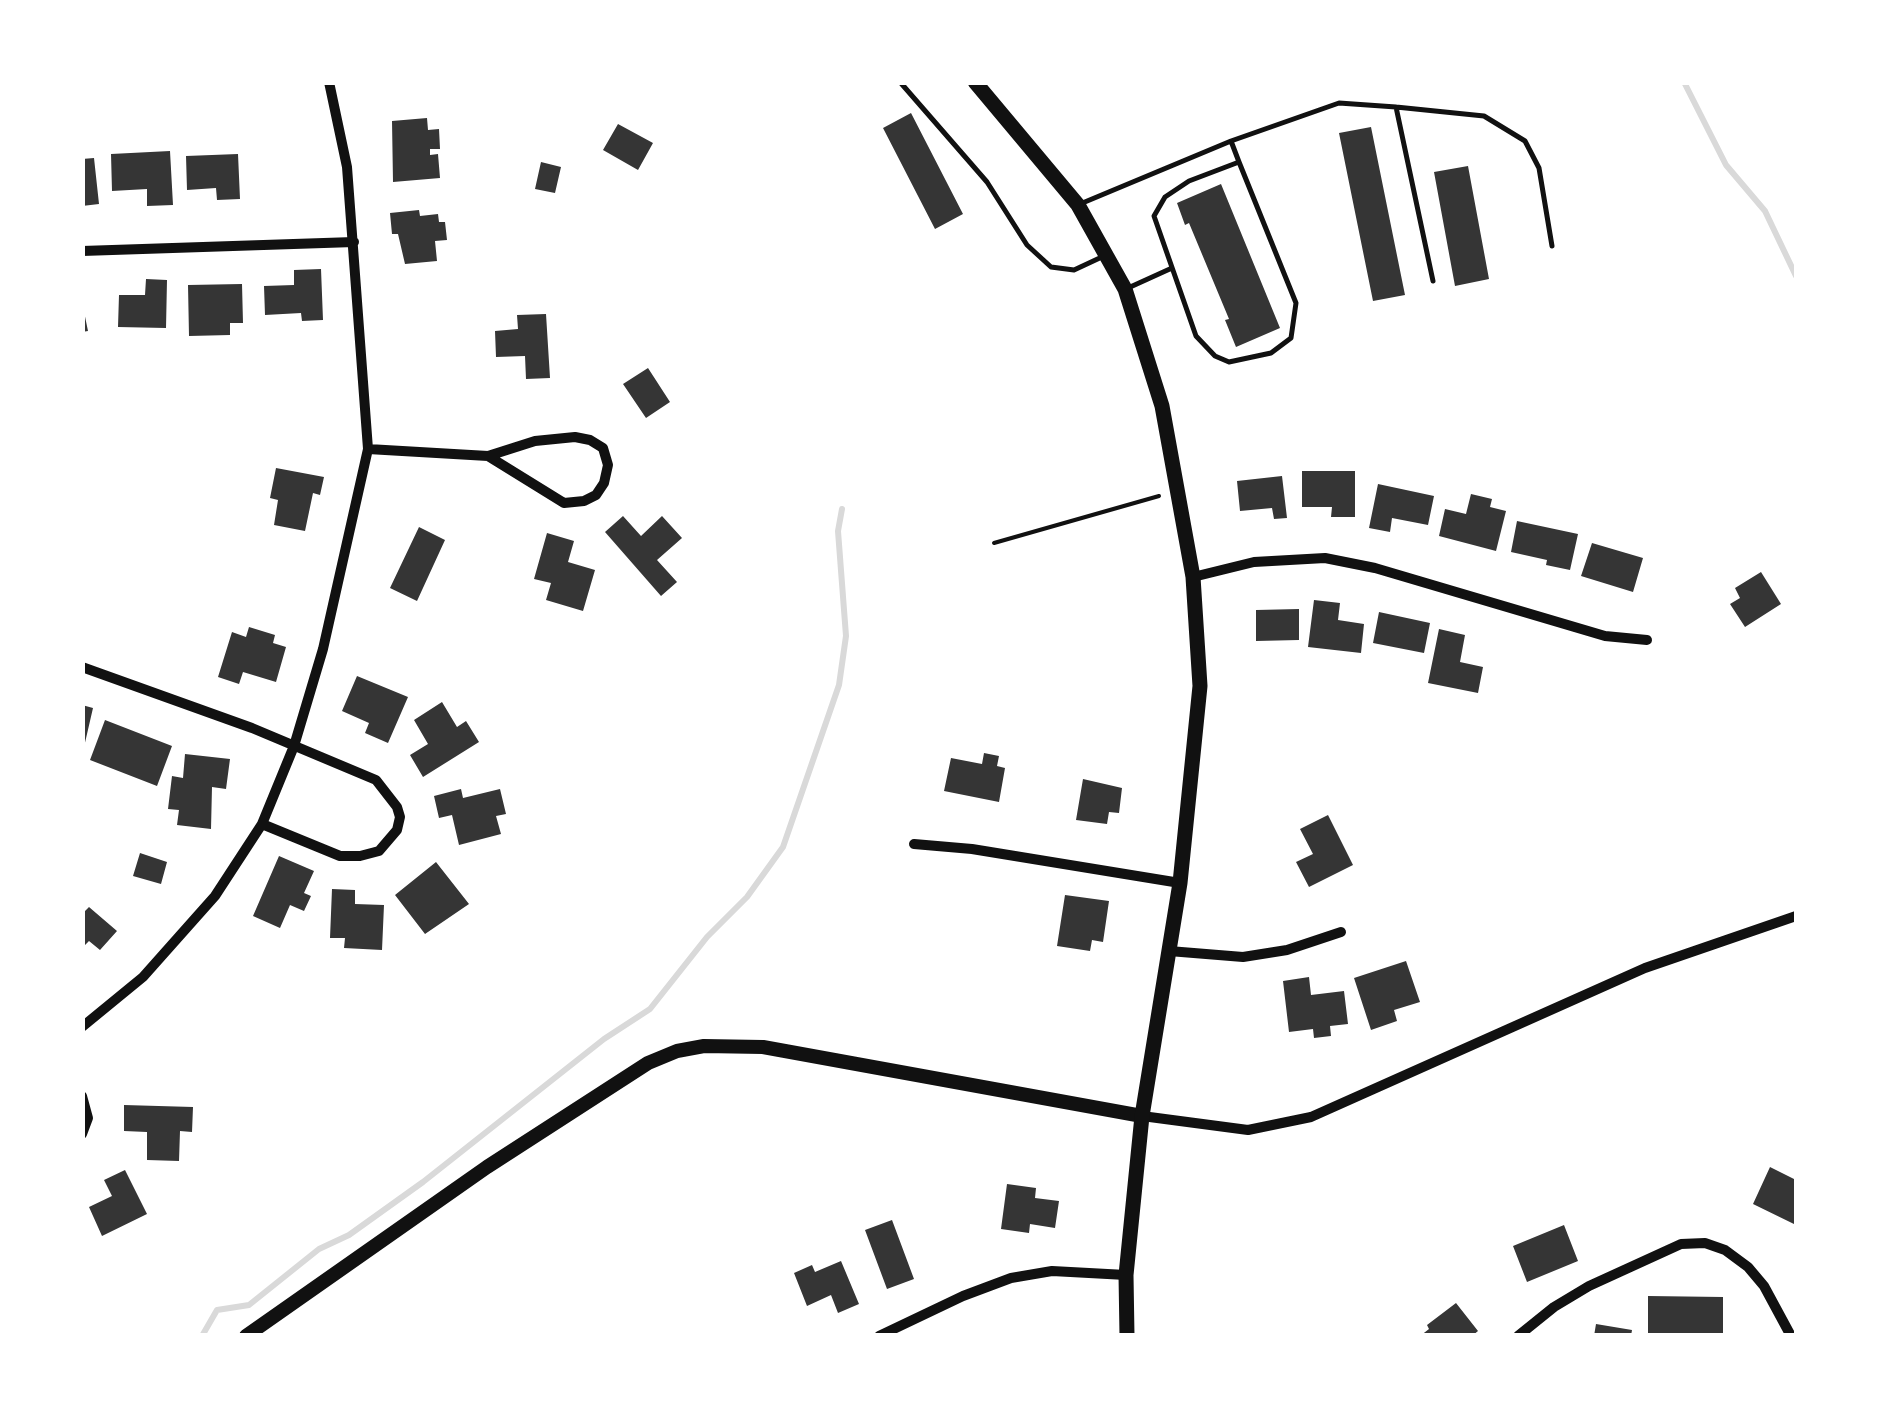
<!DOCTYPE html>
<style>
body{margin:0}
#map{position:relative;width:1879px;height:1418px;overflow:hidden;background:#fff;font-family:Signika,sans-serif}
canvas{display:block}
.frame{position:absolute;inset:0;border:85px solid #fff;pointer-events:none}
</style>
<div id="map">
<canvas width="1879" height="1418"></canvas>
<div class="frame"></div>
</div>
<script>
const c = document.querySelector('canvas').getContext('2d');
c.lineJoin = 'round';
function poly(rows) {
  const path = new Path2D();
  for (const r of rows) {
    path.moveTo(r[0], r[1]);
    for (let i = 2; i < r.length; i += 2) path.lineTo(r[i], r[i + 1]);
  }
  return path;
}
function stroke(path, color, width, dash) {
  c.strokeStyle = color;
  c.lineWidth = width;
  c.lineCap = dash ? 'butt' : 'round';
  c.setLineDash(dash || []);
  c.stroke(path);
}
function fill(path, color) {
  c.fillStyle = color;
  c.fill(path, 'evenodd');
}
stroke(poly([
 [1684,82,1726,165,1765,211,1796,276],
 [202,1336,217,1310,249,1305,319,1249,349,1235,423,1182,604,1039,650,1009,707,937,747,897,783,847,839,685,846,636,838,531,842,509]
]), '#d9d9d9', 6);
fill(poly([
 [911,113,963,214,935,229,883,128],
 [427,118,428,130,439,129,440,149,430,149,430,155,438,154,440,178,393,182,392,121],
 [618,124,653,143,638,170,603,150],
 [1371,127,1405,295,1373,301,1339,133],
 [170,151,173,205,147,206,147,189,112,191,111,154],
 [238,154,240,199,217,200,216,188,187,190,186,156],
 [94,158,99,204,82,206,82,159],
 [541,162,561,167,555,193,535,189],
 [1468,166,1489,279,1455,286,1434,172],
 [1221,184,1280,328,1236,347,1225,320,1229,319,1189,223,1185,225,1177,203],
 [419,210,420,216,438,214,439,222,445,222,447,240,435,241,437,261,405,264,398,234,392,234,390,213],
 [321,269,323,320,302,321,301,313,265,315,264,286,294,285,294,270],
 [146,279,167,280,166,328,118,327,119,295,145,295],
 [242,284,243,323,230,323,230,335,189,336,188,285],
 [82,302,88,331,82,332],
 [546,314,550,378,526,379,525,356,496,357,495,331,518,329,517,315],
 [648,368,670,402,646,418,623,384],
 [276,468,324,477,320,495,313,493,305,531,274,525,278,500,270,498],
 [1302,471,1355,471,1355,517,1331,517,1332,507,1302,507],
 [1282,476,1287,518,1274,519,1272,508,1240,511,1237,481],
 [1378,484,1434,496,1428,525,1392,518,1390,532,1369,528],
 [1471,494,1492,499,1490,507,1506,511,1496,551,1439,536,1445,509,1466,514],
 [623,516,641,536,662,516,682,538,657,560,677,582,661,596,605,532],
 [1517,521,1578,534,1570,570,1546,565,1547,560,1511,552],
 [419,527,445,540,417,601,390,588],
 [547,533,574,541,568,562,595,570,583,611,546,600,551,583,534,579],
 [1592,543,1643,558,1633,592,1581,576],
 [1761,572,1781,604,1745,627,1730,604,1740,598,1735,588],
 [1314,600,1340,603,1338,620,1364,624,1361,653,1308,647],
 [1299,609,1299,640,1256,641,1256,610],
 [1379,612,1430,623,1424,653,1373,643],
 [249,627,275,635,273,643,286,647,276,682,243,672,239,684,218,677,232,632,246,637],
 [1439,629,1465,635,1460,662,1483,667,1478,693,1428,683],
 [357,676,408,697,388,743,365,733,369,723,342,711],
 [442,702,457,727,466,721,479,742,423,777,410,755,428,744,414,720],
 [82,705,93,708,84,747,82,746],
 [105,720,172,746,157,786,90,760],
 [984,753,999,756,997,766,1005,768,999,802,944,791,951,758,982,764],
 [185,754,230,759,226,789,212,787,211,829,177,825,179,810,168,809,172,776,183,778],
 [1083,779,1122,788,1119,813,1109,812,1107,824,1076,820],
 [461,789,463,798,500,789,506,814,496,816,501,834,459,845,452,815,439,818,434,796],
 [1328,815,1353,865,1309,887,1296,862,1313,854,1300,829],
 [140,853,167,862,161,884,133,876],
 [279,856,314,871,304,893,311,896,304,911,290,905,280,928,253,916],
 [436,862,469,904,425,934,395,895],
 [332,889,355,890,355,904,384,905,382,950,344,948,345,938,330,938],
 [1065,895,1109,901,1103,942,1092,940,1090,951,1057,946],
 [89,907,117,931,100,950,89,941,82,948,82,914],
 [1406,961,1420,1002,1394,1010,1397,1021,1371,1030,1354,978],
 [1309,977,1311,995,1344,991,1348,1024,1330,1026,1331,1036,1314,1038,1313,1029,1289,1032,1283,981],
 [124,1105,193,1107,192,1132,180,1131,179,1161,147,1160,147,1132,124,1131],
 [1770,1167,1796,1180,1796,1225,1753,1204],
 [125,1170,147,1214,102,1236,89,1207,112,1196,104,1180],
 [1007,1184,1036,1188,1035,1198,1059,1201,1055,1228,1030,1224,1029,1233,1001,1229],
 [892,1220,914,1279,887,1289,865,1230],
 [1564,1225,1578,1261,1527,1282,1513,1246],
 [841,1261,859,1304,838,1313,831,1295,807,1306,794,1273,812,1265,815,1272],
 [1648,1296,1723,1297,1723,1334,1648,1333],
 [1456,1303,1478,1331,1472,1336,1420,1336,1429,1329,1427,1325],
 [1596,1324,1632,1330,1631,1336,1594,1336]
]), '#353535');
stroke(poly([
 [994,543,1159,496]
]), '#111', 4);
stroke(poly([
 [900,82,987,182,1027,245,1051,267,1074,270,1104,256],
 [1396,107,1433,281],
 [1231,141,1239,162,1296,303,1291,338,1271,353,1229,362,1215,356,1196,336,1154,216,1165,197,1189,181,1239,162],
 [1080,204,1231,141,1339,103,1396,107,1484,116,1525,141,1539,168,1552,246],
 [1128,288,1172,268]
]), '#111', 5);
stroke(poly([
 [82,251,354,242],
 [368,449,488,456,564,503,584,501,596,495,604,483,608,465,603,448,590,440,575,437,535,441,488,456],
 [1193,577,1254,562,1325,558,1375,568,1605,636,1647,640],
 [82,667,252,728,376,780,397,807,400,817,397,830,379,851,360,856,340,856,262,824],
 [914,844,972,849,1180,883],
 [1169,951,1243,957,1287,950,1341,932],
 [82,1027,143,977,215,896,262,824,294,746,323,649,368,449,347,167,329,82],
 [82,1096,88,1118,82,1134],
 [1142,1116,1248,1130,1311,1117,1645,968,1796,916],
 [879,1336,963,1296,1011,1278,1052,1271,1126,1275],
 [1518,1336,1554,1307,1589,1286,1681,1244,1705,1243,1725,1250,1748,1267,1764,1286,1791,1336]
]), '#111', 10);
stroke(poly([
 [246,1336,487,1167,648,1063,677,1051,704,1046,763,1047,1142,1116]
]), '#111', 14);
stroke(poly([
 [975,82,1078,205,1125,289,1162,406,1193,577,1200,686,1180,883,1142,1116,1126,1275,1127,1336]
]), '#111', 15);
</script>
